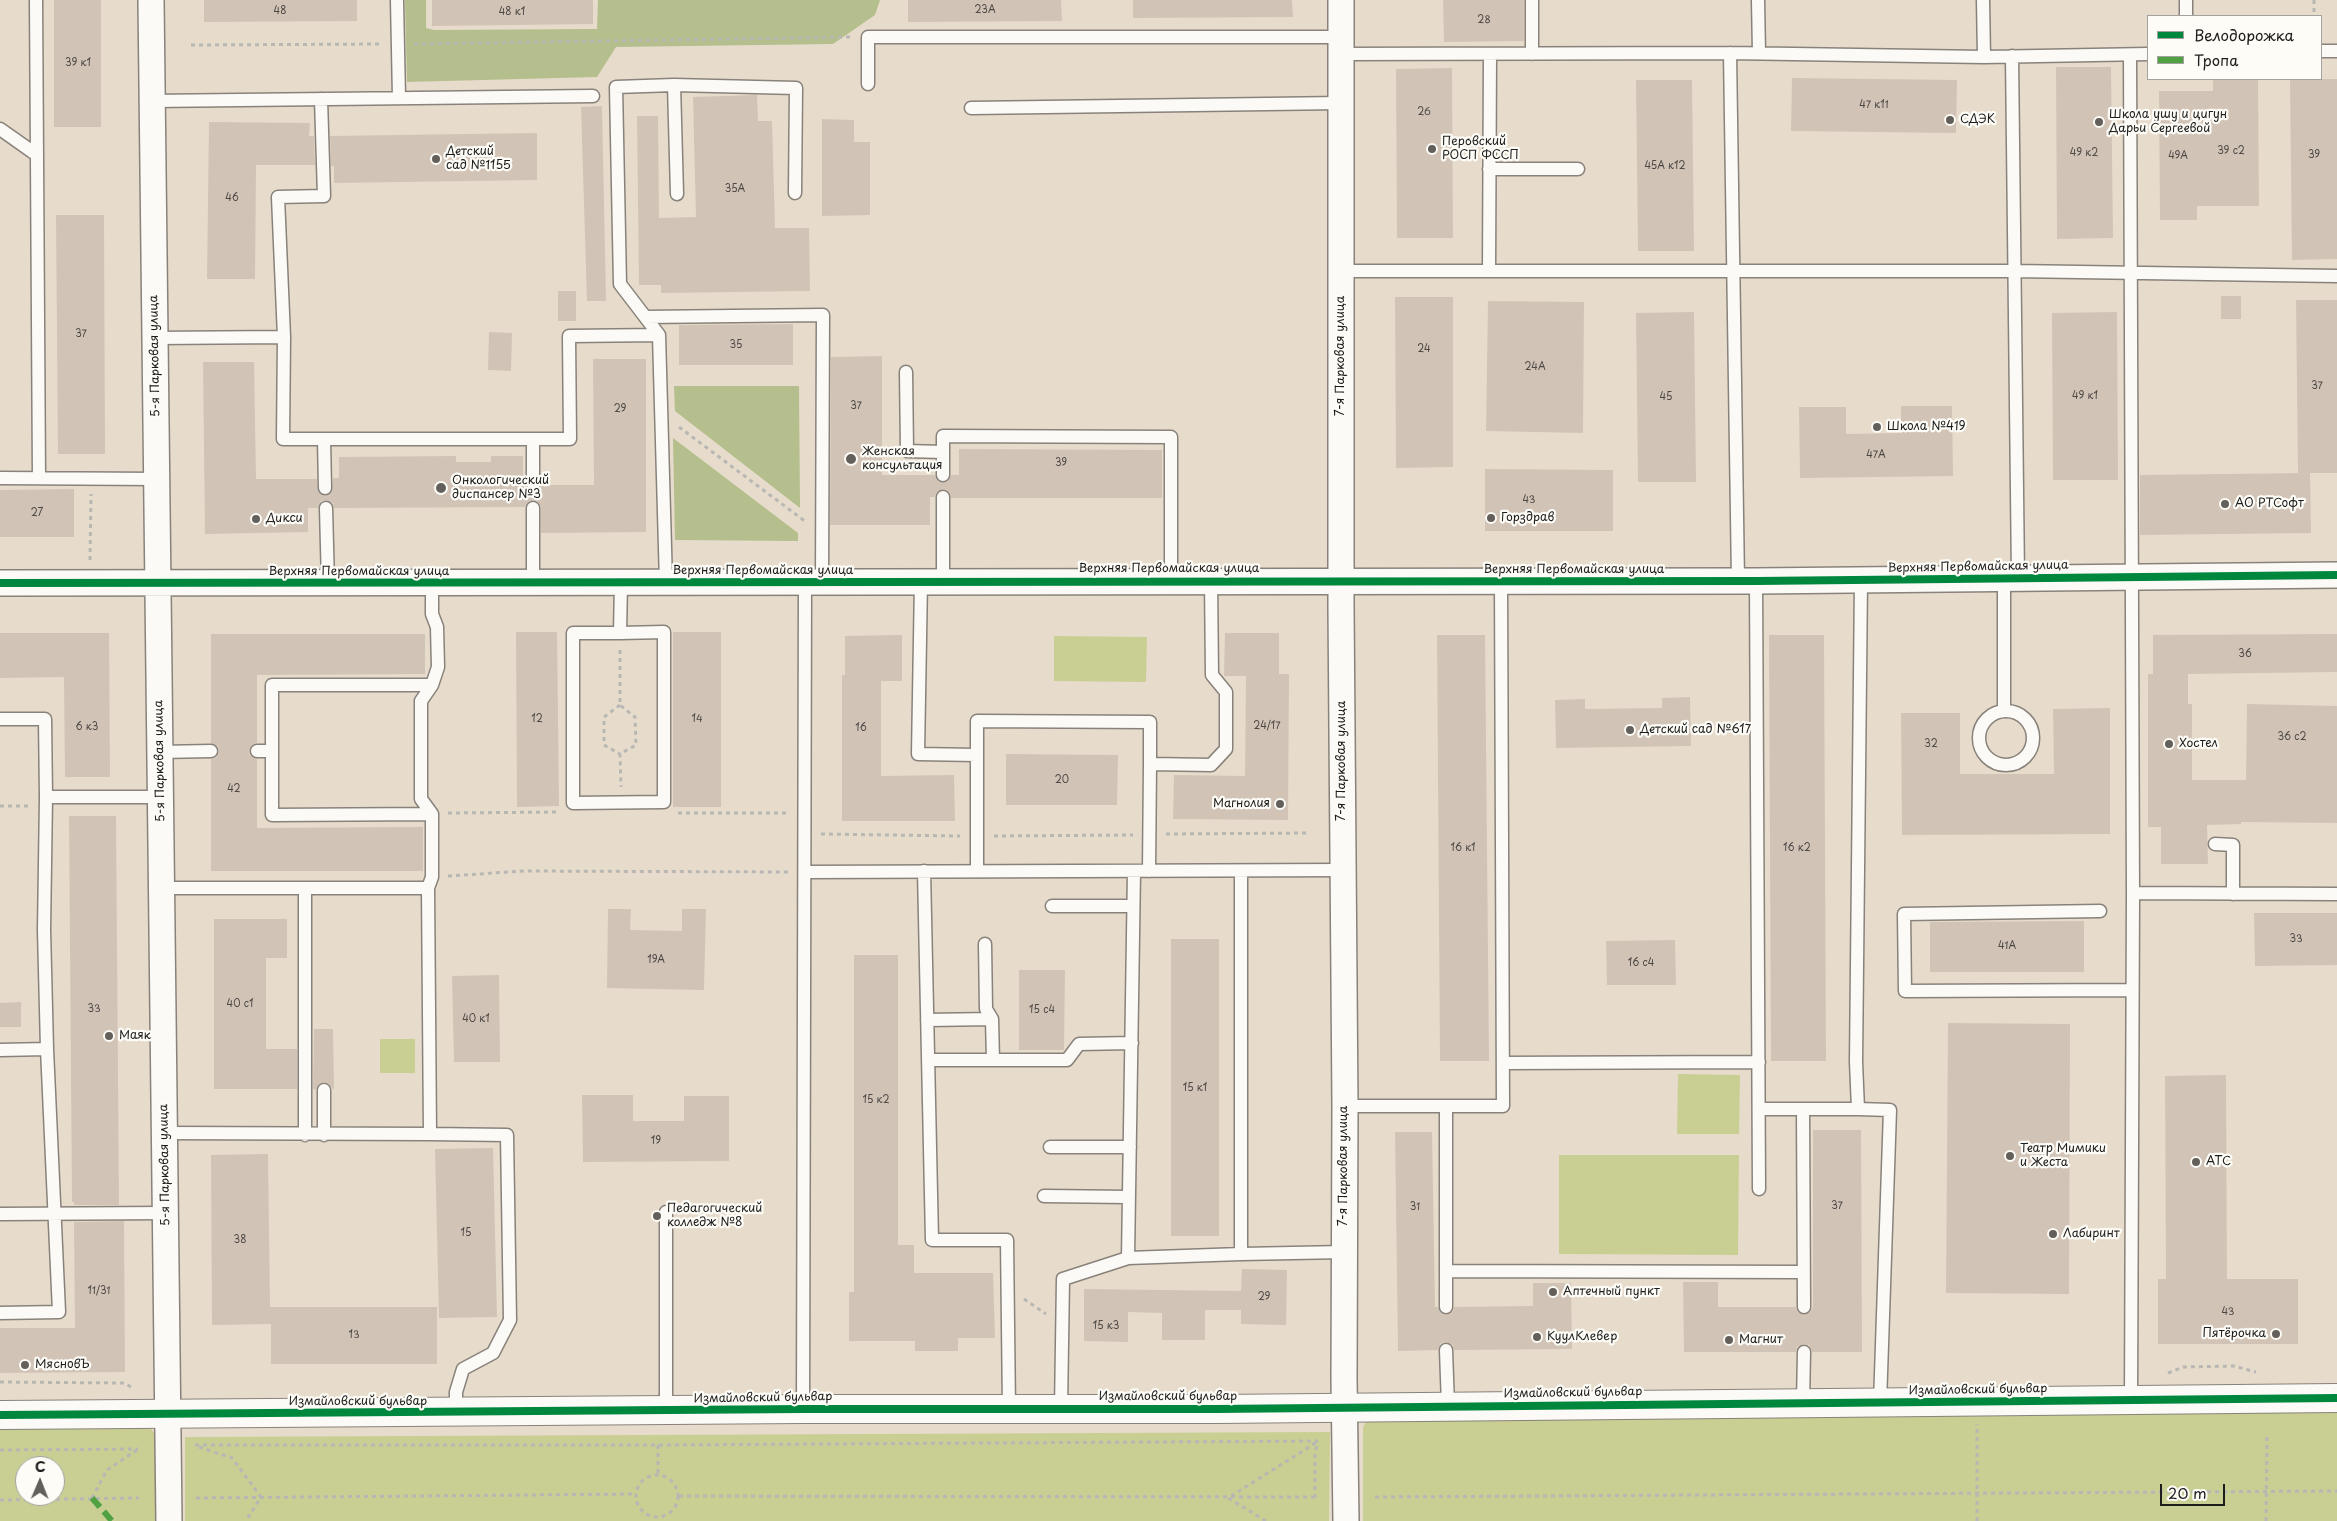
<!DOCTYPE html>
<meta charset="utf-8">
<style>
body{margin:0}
#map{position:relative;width:2337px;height:1521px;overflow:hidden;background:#e7dccc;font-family:"Playpen Sans",sans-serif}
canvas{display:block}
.legend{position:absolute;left:2147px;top:15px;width:175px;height:65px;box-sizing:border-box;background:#fdfcf7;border:1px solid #a3a29f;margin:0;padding:6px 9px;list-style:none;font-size:15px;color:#1c1c1c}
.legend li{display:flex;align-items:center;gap:10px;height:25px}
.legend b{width:25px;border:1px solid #a3a29f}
.north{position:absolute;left:15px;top:1456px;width:50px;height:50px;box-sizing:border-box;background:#fdfcf7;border:1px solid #a3a29f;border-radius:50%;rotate:1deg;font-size:14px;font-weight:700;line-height:20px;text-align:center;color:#1c1c1c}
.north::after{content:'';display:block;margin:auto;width:18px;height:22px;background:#635f5a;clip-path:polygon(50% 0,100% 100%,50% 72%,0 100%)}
.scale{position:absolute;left:2160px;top:1484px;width:65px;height:22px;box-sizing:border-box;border:2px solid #1c1c1c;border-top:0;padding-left:6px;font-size:15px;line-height:18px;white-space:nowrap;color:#1c1c1c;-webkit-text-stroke:4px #fdfcf7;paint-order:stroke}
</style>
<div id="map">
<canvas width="2337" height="1521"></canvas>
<ul class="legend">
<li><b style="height:6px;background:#00873e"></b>Велодорожка</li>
<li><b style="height:6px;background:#4fa141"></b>Тропа</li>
</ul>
<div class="north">С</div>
<div class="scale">20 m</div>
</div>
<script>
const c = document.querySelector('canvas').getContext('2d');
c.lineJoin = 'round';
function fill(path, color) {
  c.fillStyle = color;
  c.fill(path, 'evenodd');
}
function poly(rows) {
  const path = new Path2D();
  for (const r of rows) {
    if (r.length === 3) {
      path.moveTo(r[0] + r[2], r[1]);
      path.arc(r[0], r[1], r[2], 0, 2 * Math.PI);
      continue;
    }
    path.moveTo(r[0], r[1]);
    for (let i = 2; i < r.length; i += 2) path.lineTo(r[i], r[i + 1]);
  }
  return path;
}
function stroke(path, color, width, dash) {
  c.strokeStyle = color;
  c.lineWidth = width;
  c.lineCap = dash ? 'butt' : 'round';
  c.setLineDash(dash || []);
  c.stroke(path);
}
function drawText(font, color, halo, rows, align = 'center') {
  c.font = font + ' "Playpen Sans",sans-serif';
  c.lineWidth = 4.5;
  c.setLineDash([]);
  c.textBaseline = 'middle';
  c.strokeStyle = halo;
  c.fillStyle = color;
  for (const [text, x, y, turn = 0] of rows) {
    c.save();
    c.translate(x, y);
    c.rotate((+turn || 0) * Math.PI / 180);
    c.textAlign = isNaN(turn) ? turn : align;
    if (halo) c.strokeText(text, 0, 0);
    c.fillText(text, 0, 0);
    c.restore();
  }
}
fill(poly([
 [1054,636,1147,637,1146,682,1054,681],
 [380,1039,415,1039,415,1073,380,1073],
 [1678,1074,1740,1075,1739,1134,1677,1134],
 [1559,1155,1739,1155,1738,1255,1559,1254],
 [2337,1407,2337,1521,1363,1521,1363,1427,1368,1418],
 [0,1429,151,1429,159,1439,158,1521,0,1521],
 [25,1466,55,1466,55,1496,25,1496],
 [1330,1432,1329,1521,185,1521,185,1437]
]), '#c9ce93');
fill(poly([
 [405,0,426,0,426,28,434,30,597,29,598,0,880,0,875,15,833,44,616,47,597,77,407,82],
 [674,386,799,386,800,508,675,411],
 [673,438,798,533,798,541,675,540]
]), '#b5bf8d');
fill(poly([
 [54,0,101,0,101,127,54,127],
 [204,0,357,0,357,21,204,22],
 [432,0,593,0,593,24,432,26],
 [908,0,1061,0,1062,21,908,22],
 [1133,0,1292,0,1293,17,1133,18],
 [1443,0,1524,0,1524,41,1444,42],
 [2056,67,2111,67,2113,238,2057,239],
 [1452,68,1453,238,1397,238,1396,69],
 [1792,78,1957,80,1956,133,1791,131],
 [2213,79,2258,79,2259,206,2197,206,2197,220,2160,220,2159,91,2213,91],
 [2290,79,2337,79,2337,259,2292,260],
 [1636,80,1692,80,1694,251,1638,251],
 [757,95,758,121,772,121,775,228,809,228,810,291,661,293,661,285,639,285,637,116,658,116,659,218,696,217,693,97],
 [602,106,606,301,587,301,581,107],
 [822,119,854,120,854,142,870,142,870,215,822,216],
 [209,122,310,123,309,136,314,136,315,165,256,165,255,279,207,279],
 [537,133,537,180,334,183,334,166,331,166,330,136],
 [56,215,104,215,105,454,58,454],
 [558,291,576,291,576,321,558,321],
 [2221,296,2241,296,2241,319,2221,319],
 [1395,297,1453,297,1453,467,1396,468],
 [2296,300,2337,300,2337,473,2298,473],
 [1488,301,1584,302,1583,433,1486,431],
 [1694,312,1696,482,1638,482,1636,313],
 [2117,312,2118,480,2053,480,2052,313],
 [793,324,793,365,679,365,679,325],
 [489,332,512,333,511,371,488,370],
 [882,356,882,475,935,475,939,482,947,482,951,475,959,475,959,449,1162,450,1162,498,951,498,947,490,943,489,936,493,935,497,930,497,930,525,830,525,831,357],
 [593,359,646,359,646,532,541,533,541,507,537,501,533,500,529,501,525,507,339,508,334,508,333,503,326,500,321,501,318,508,308,508,308,532,205,534,203,362,254,362,256,479,317,479,318,492,325,496,332,491,333,478,339,478,339,457,456,456,456,462,491,462,491,456,523,456,523,485,529,492,537,492,541,485,594,485],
 [1901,406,1952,406,1953,476,1800,478,1799,407,1846,407,1846,434,1901,433],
 [1485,469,1613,470,1613,531,1485,531],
 [2310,473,2311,533,2140,535,2140,475],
 [74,489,74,537,0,537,0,490],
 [516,632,557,632,559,806,517,807],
 [673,632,721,632,721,807,673,807],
 [0,633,109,633,110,777,65,777,64,677,0,678],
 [1225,633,1279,633,1279,674,1289,674,1288,820,1173,819,1174,775,1245,776,1246,676,1224,676],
 [211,634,425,634,425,674,257,675,257,743,253,744,249,751,250,755,257,759,257,828,423,827,423,871,211,871,211,759,216,758,219,751,218,746,211,743],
 [2337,634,2337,672,2188,674,2188,704,2192,704,2192,780,2246,780,2247,704,2337,706,2337,823,2241,822,2241,824,2207,825,2208,864,2161,864,2161,827,2148,827,2148,674,2153,674,2153,635],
 [902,635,902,681,881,681,881,776,954,775,955,821,842,821,842,675,845,675,845,636],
 [1437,635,1485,635,1489,1061,1440,1061],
 [1769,635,1824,635,1826,1061,1771,1061],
 [1690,697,1691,746,1556,748,1555,700,1585,699,1585,709,1662,708,1662,698],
 [2110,708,2110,834,1902,835,1901,713,1960,713,1960,774,2054,774,2053,709],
 [1006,754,1118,755,1117,805,1006,805],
 [69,816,116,816,119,1205,74,1205,74,1202,72,1202],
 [608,909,631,909,630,930,682,931,682,909,706,909,704,990,607,988],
 [2254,913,2337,913,2337,965,2255,966],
 [214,919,287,919,287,958,266,958,266,1049,297,1049,297,1089,214,1089],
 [2084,921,2084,972,1930,972,1930,922],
 [1171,939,1219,939,1219,1236,1171,1236],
 [1675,940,1676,985,1607,985,1606,941],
 [854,955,898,955,898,1245,914,1245,914,1273,993,1273,995,1338,958,1338,958,1351,915,1351,915,1341,849,1341,849,1292,854,1292],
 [1019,970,1065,970,1064,1050,1019,1050],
 [499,975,500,1062,454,1062,452,976],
 [21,1002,21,1027,0,1027,0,1003],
 [1948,1023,2070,1024,2069,1294,1946,1293],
 [314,1029,333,1029,334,1090,328,1083,324,1082,320,1083,316,1090,313,1089],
 [2226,1075,2227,1279,2298,1279,2298,1344,2158,1344,2158,1279,2166,1279,2165,1076],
 [582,1095,633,1095,633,1121,684,1121,684,1096,729,1096,729,1161,583,1162],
 [1813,1130,1861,1130,1862,1352,1812,1352,1809,1345,1804,1344,1797,1347,1796,1352,1684,1352,1683,1282,1718,1282,1718,1307,1796,1307,1797,1311,1804,1315,1811,1311,1813,1307],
 [1395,1132,1432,1132,1435,1307,1438,1307,1442,1314,1446,1315,1453,1311,1454,1307,1533,1306,1533,1283,1571,1283,1572,1349,1454,1350,1453,1345,1446,1342,1441,1343,1438,1350,1398,1351],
 [493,1148,497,1317,439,1318,435,1149],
 [268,1154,270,1307,437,1307,437,1364,271,1364,271,1324,212,1325,211,1155],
 [124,1221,125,1372,0,1373,0,1328,75,1328,74,1222],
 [1242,1269,1287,1270,1286,1325,1241,1324,1241,1310,1205,1310,1205,1340,1162,1340,1162,1313,1128,1312,1128,1342,1084,1341,1084,1289,1241,1291]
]), '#d2c3b7');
const lane = poly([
 [36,0,39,478],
 [397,0,399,98],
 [1758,0,1759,53],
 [1983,0,1984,57],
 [2186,0,2186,16],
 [2321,51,2337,51],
 [1730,53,1738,581],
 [1341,54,1730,53,1984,57,2148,54],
 [1532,54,1532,0],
 [2130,55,2133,893],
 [2012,56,2018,578],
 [868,84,868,37,1341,37],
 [674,85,677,194],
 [152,101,593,96],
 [971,108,1341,103],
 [0,129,37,155],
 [1489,169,1578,169],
 [1342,271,2014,271,2337,276],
 [1489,271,1490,55],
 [645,317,823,315,822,582],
 [659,335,620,284,616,87,674,85,796,88,795,193],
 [284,337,283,439,570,439,569,336,659,335,666,583],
 [155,338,284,337,278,197,324,196,321,99],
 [906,372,907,451,943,452,943,475],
 [324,439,325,488],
 [943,452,943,436,1171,437,1171,580],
 [0,478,157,479],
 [533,485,533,440],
 [326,508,328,584],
 [533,508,533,583],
 [1861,580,1856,1062,1858,1109,1890,1110,1880,1403],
 [921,581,918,754,977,755,977,721,1150,722,1150,764,1211,765,1226,749,1226,692,1212,675,1211,581],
 [943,581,943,497],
 [1756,581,1759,1189],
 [620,633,573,633,573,803,664,802,664,632,620,633,621,583],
 [2004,710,2004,578],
 [2006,738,27],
 [0,719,45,719,46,797,160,797],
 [257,751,272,751,272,815,432,814],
 [272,751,272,685,432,685],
 [160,752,211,751],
 [46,797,44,930,47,1049],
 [2215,844,2233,845,2233,894],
 [924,871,932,1240,1007,1240,1009,1409],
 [977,871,977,755],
 [1134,871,1128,1258,1241,1254],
 [1149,871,1150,764],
 [1241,871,1241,1254,1344,1252],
 [806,872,1343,870],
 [162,888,428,888],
 [1052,906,1133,906],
 [2100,911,1904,914,1905,991,2132,990],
 [985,944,986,1009,992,1019,993,1060],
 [927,1020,992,1019],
 [0,1050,47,1049,59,1312,0,1313],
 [928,1060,1067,1060,1079,1044,1132,1043],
 [1503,1063,1759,1062],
 [1345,1106,1503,1106,1501,581],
 [1446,1106,1446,1271,1802,1272],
 [1759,1109,1858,1109],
 [1803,1109,1804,1307],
 [165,1133,430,1134,428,888,432,877,432,814,421,799,421,701,432,685,438,667,437,627,432,614,432,583],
 [430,1134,507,1135,510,1320,493,1353,463,1369,456,1392,456,1413],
 [305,1135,305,888],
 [324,1135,324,1090],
 [1050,1147,1130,1147],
 [1044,1196,1129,1197],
 [666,1212,666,1411],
 [0,1214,166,1213],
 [1446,1271,1446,1307],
 [1446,1350,1448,1406],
 [2131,1400,2133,893,2337,894],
 [1803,1402,1804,1352],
 [803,1409,805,582],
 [1061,1409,1063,1279,1128,1258]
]);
const street = poly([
 [151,0,169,1521],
 [1341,0,1341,606,1345,1106,1344,1378,1346,1521],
 [0,583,1756,581,2337,575]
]);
const secondary = poly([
 [0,1415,803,1409,1217,1409,2337,1398]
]);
stroke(lane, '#88827a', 15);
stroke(street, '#88827a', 28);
stroke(secondary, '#88827a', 30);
stroke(poly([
 [2314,0,2314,16],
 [414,44,853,37],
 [191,45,383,44],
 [679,427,806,522],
 [90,560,91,494],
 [620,650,620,705,635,717,636,745,620,754,621,787],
 [620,705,604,717,604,745,620,754],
 [0,806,31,806],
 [448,813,559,812],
 [678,813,789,813],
 [821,834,960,836],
 [1166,834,1310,833],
 [994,836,1133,835],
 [448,876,524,871,789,872],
 [1024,1299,1046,1314],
 [2168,1373,2183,1367,2234,1366,2256,1372],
 [0,1382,124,1383,133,1388],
 [195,1445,658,1445,1318,1441],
 [658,1445,658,1474],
 [199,1447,232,1458,261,1497,246,1521],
 [0,1450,138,1449],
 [657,1496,21],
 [679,1496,1318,1497],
 [1375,1497,2337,1491],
 [92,1498,107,1470,138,1449],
 [196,1498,636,1494],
 [1315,1498,1315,1453,1318,1442],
 [0,1500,139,1498],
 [1266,1521,1228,1498,1317,1442],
 [1977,1521,1977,1424],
 [2266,1521,2267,1433]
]), '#b8b7b3', 3, [4, 4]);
stroke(lane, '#fbfaf7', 12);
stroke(street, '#fbfaf7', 25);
stroke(secondary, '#fbfaf7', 28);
stroke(poly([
 [92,1498,112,1521]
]), '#4fa141', 6, [12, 6]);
stroke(poly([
 [0,583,1756,581,2337,575],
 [0,1415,803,1409,1217,1409,2337,1398]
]), '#00873e', 8);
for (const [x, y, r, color] of [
 [1950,120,5,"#635f5a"],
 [2099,122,5,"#635f5a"],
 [1432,149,5,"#635f5a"],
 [436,159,5,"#635f5a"],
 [1877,427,5,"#635f5a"],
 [851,459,6,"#635f5a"],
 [441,488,6,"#635f5a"],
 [2225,504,5,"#635f5a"],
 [1491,518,5,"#635f5a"],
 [256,519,5,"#635f5a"],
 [1630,730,5,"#635f5a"],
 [2169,744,5,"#635f5a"],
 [1280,804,5,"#635f5a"],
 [109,1036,5,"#635f5a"],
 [2010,1156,5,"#635f5a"],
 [2196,1162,5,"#635f5a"],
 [657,1216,5,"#635f5a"],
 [2053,1234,5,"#635f5a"],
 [1553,1292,5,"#635f5a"],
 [2276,1334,5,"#635f5a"],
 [1537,1337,5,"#635f5a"],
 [1729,1340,5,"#635f5a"],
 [25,1365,5,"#635f5a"]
]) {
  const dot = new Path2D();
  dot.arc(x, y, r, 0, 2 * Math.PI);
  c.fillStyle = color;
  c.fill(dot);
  stroke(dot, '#fdfcf7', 2);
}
drawText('10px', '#4c4844', null, [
 ["23А",985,10],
 ["48",280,11],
 ["48 к1",512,12],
 ["28",1484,20],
 ["39 к1",78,63],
 ["47 к11",1874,105],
 ["26",1424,112],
 ["39 c2",2231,151],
 ["49 к2",2084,153],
 ["39",2314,155],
 ["49А",2178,156],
 ["45А к12",1665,166],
 ["35А",735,189],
 ["46",232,198],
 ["37",81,334],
 ["35",736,345],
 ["24",1424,349],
 ["24А",1535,367],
 ["37",2317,386],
 ["49 к1",2085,396],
 ["45",1666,397],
 ["37",856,406],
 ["29",620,409],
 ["47А",1876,455],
 ["39",1061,463],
 ["43",1529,500],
 ["27",37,513],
 ["36",2245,654],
 ["12",537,719],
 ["14",697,719],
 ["24/17",1267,726],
 ["6 к3",87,727],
 ["16",861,728],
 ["36 с2",2292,737],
 ["32",1931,744],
 ["20",1062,780],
 ["42",234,789],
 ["16 к1",1463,848],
 ["16 к2",1797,848],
 ["33",2296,939],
 ["41А",2007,946],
 ["19А",656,960],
 ["16 с4",1641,963],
 ["40 с1",240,1004],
 ["33",94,1009],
 ["15 с4",1042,1010],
 ["40 к1",476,1019],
 ["15 к1",1195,1088],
 ["15 к2",876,1100],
 ["19",656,1141],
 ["37",1837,1206],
 ["31",1415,1207],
 ["15",466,1233],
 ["38",240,1240],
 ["11/31",99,1291],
 ["29",1264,1297],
 ["43",2228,1312],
 ["15 к3",1106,1326],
 ["13",354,1335]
]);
drawText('12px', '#1c1c1c', '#fdfcf7', [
 ["Школа ушу и цигун",2109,115],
 ["Дарьи Сергеевой",2109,129],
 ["СДЭК",1960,120],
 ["Перовский",1442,142],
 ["РОСП ФССП",1442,156],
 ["Детский",446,152],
 ["сад №1155",446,166],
 ["Школа №419",1887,427],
 ["Женская",862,452],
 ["консультация",862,466],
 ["Онкологический",452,481],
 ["диспансер №3",452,495],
 ["АО РТСофт",2235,504],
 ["Горздрав",1501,518],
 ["Дикси",266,519],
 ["Детский сад №617",1640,730],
 ["Хостел",2179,744],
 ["Магнолия",1270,804,"right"],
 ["Маяк",119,1036],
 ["Театр Мимики",2020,1149],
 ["и Жеста",2020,1163],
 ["АТС",2206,1162],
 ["Педагогический",667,1209],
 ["колледж №8",667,1223],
 ["Лабиринт",2063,1234],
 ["Аптечный пункт",1563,1292],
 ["Пятёрочка",2266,1334,"right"],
 ["КуулКлевер",1547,1337],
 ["Магнит",1739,1340],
 ["МясновЪ",35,1365]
], 'left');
drawText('12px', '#1c1c1c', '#fdfcf7', [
 ["5-я Парковая улица",155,356,-91],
 ["7-я Парковая улица",1341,356,-90],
 ["Верхняя Первомайская улица",1978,567,-1],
 ["Верхняя Первомайская улица",1169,569],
 ["Верхняя Первомайская улица",1574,570],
 ["Верхняя Первомайская улица",763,571],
 ["Верхняя Первомайская улица",359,572],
 ["5-я Парковая улица",160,761,-91],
 ["7-я Парковая улица",1342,761,-90],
 ["5-я Парковая улица",165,1165,-91],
 ["7-я Парковая улица",1344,1166,-90],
 ["Измайловский бульвар",1978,1390,-1],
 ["Измайловский бульвар",1573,1393,-1],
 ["Измайловский бульвар",1168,1397],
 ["Измайловский бульвар",763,1398,-1],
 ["Измайловский бульвар",358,1402]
]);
</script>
